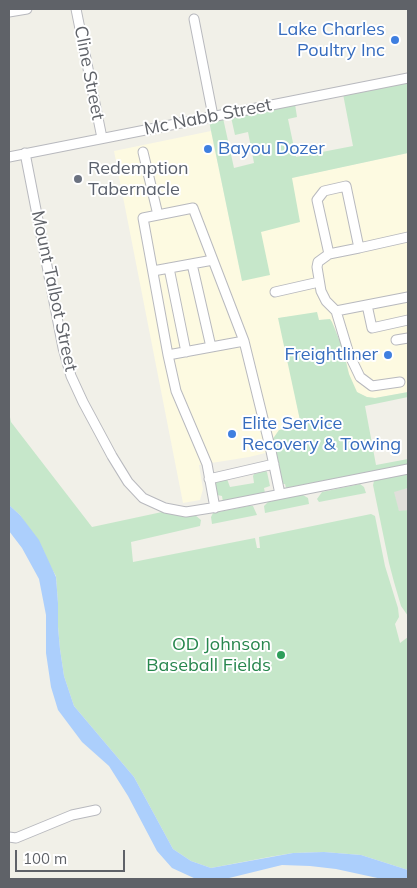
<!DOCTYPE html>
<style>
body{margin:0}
#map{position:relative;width:417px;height:888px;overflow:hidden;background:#f1f0e8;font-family:Mulish,sans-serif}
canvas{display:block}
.frame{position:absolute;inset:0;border:10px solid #5f6268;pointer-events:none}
.scale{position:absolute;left:15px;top:850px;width:110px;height:22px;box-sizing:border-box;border:2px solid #5f6268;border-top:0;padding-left:6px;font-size:15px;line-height:18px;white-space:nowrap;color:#5f6268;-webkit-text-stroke:4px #fff;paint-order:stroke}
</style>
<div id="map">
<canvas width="417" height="888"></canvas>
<div class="frame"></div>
<div class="scale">100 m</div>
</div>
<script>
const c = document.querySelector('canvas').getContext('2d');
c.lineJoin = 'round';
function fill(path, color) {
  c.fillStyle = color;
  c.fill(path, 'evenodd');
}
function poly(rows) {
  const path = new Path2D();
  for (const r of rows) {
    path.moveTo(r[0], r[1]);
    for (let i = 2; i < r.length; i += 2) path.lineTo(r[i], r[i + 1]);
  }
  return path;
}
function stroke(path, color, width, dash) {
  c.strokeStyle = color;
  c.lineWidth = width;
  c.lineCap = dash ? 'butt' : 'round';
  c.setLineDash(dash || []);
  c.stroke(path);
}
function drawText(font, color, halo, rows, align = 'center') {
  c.font = font + ' Mulish,sans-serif';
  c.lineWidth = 4;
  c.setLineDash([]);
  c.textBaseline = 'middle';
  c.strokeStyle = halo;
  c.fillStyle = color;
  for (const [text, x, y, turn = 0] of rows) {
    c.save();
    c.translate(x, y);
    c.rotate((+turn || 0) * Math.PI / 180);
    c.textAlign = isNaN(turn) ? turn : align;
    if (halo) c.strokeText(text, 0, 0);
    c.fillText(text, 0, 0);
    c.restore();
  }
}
fill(poly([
 [211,131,242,280,261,231,291,178,408,153,408,392,375,398,367,397,356,392,349,374,337,332,330,319,319,320,317,313,279,318,301,425,279,430,274,451,249,457,199,465,203,489,200,500,183,503,114,151]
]), '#fdfae1');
fill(poly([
 [408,488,408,510,399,512,393,491]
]), '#e0dfda');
fill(poly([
 [408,81,408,153,292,178,300,222,261,232,270,275,242,281,209,121,223,118,234,168,254,163,248,132,235,135,231,117,295,104,297,117,288,119,296,157,353,146,343,94],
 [317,312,319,320,330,319,332,322,343,349,349,374,357,392,367,397,375,398,408,392,408,397,365,406,376,465,408,459,408,464,286,488,285,484,282,484,272,440,279,430,301,425,278,318],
 [9,412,11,422,92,527,162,512,175,515,195,515,201,520,200,526,131,542,133,562,255,538,257,548,260,548,259,537,371,514,375,516,385,566,398,608,399,617,395,624,400,643,408,637,408,870,361,855,324,852,293,853,269,857,211,868,191,861,173,849,134,777,74,706,64,676,60,649,58,627,58,603,56,576,20,515,9,505],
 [266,471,267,472,270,486,264,488,265,493,223,502,222,496,217,495,214,482,227,479,230,487,254,483,253,476,254,474],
 [408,473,408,488,394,492,399,511,408,510,408,616,401,606,394,582,389,563,373,485,374,481,378,479],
 [360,484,364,487,366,493,319,502,317,499,322,492],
 [299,495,303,495,308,498,309,504,265,513,264,506,268,502],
 [248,506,253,506,257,515,212,524,211,517,213,513]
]), '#c6e7ca');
fill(poly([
 [9,505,20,515,39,540,56,577,58,603,58,627,60,649,64,676,74,706,134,777,173,849,191,861,211,868,293,853,324,852,361,855,408,870,408,879,382,879,336,869,310,866,282,865,225,879,196,879,172,868,157,851,128,796,109,766,82,742,58,710,51,687,46,653,46,615,39,579,22,548,9,531]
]), '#accffc');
const minor = poly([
 [76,9,102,138],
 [9,12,27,9],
 [194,19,213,116],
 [143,152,158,215],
 [25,153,63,348,71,376,83,402,112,456,128,482,143,498,165,508,186,512,211,508,408,469],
 [9,157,408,78],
 [359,248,329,254,317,200,324,191,346,186,359,248,408,237],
 [329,254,318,262,317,267,321,291,326,301,336,311,408,297],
 [192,264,211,347],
 [169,268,186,352],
 [153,271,213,260],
 [275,292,319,282],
 [367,305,372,328,408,320],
 [336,311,349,354,360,377,372,386,400,382],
 [396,340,408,338],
 [244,341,168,355,143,218,193,208,244,341,271,451,280,494],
 [168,355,176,391,207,464,215,508],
 [209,479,274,464],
 [9,837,16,838,72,815,96,810]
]);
stroke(minor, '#b8b9be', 11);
stroke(minor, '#fff', 9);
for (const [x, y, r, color] of [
 [395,40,5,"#3f7fe0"],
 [208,149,5,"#3f7fe0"],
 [78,179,5,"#6b7280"],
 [388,355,5,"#3f7fe0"],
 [232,434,5,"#3f7fe0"],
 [281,655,5,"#2e9e5b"]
]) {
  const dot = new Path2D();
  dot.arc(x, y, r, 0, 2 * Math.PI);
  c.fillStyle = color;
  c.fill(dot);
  stroke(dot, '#fff', 2);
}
drawText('18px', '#366cbe', '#fff', [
 ["Lake Charles",385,30],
 ["Poultry Inc",385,51],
 ["Bayou Dozer",218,149,"left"],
 ["Freightliner",378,355],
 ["Elite Service",242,424,"left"],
 ["Recovery & Towing",242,445,"left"]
], 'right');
drawText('18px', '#5f6268', '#fff', [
 ["Cline Street",89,73,79],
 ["Mc Nabb Street",208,117,-11],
 ["Mount Talbot Street",54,291,78]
]);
drawText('18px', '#5b616d', '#fff', [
 ["Redemption",88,169],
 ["Tabernacle",88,190]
], 'left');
drawText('18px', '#27864d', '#fff', [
 ["OD Johnson",271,645],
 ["Baseball Fields",271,666]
], 'right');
</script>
